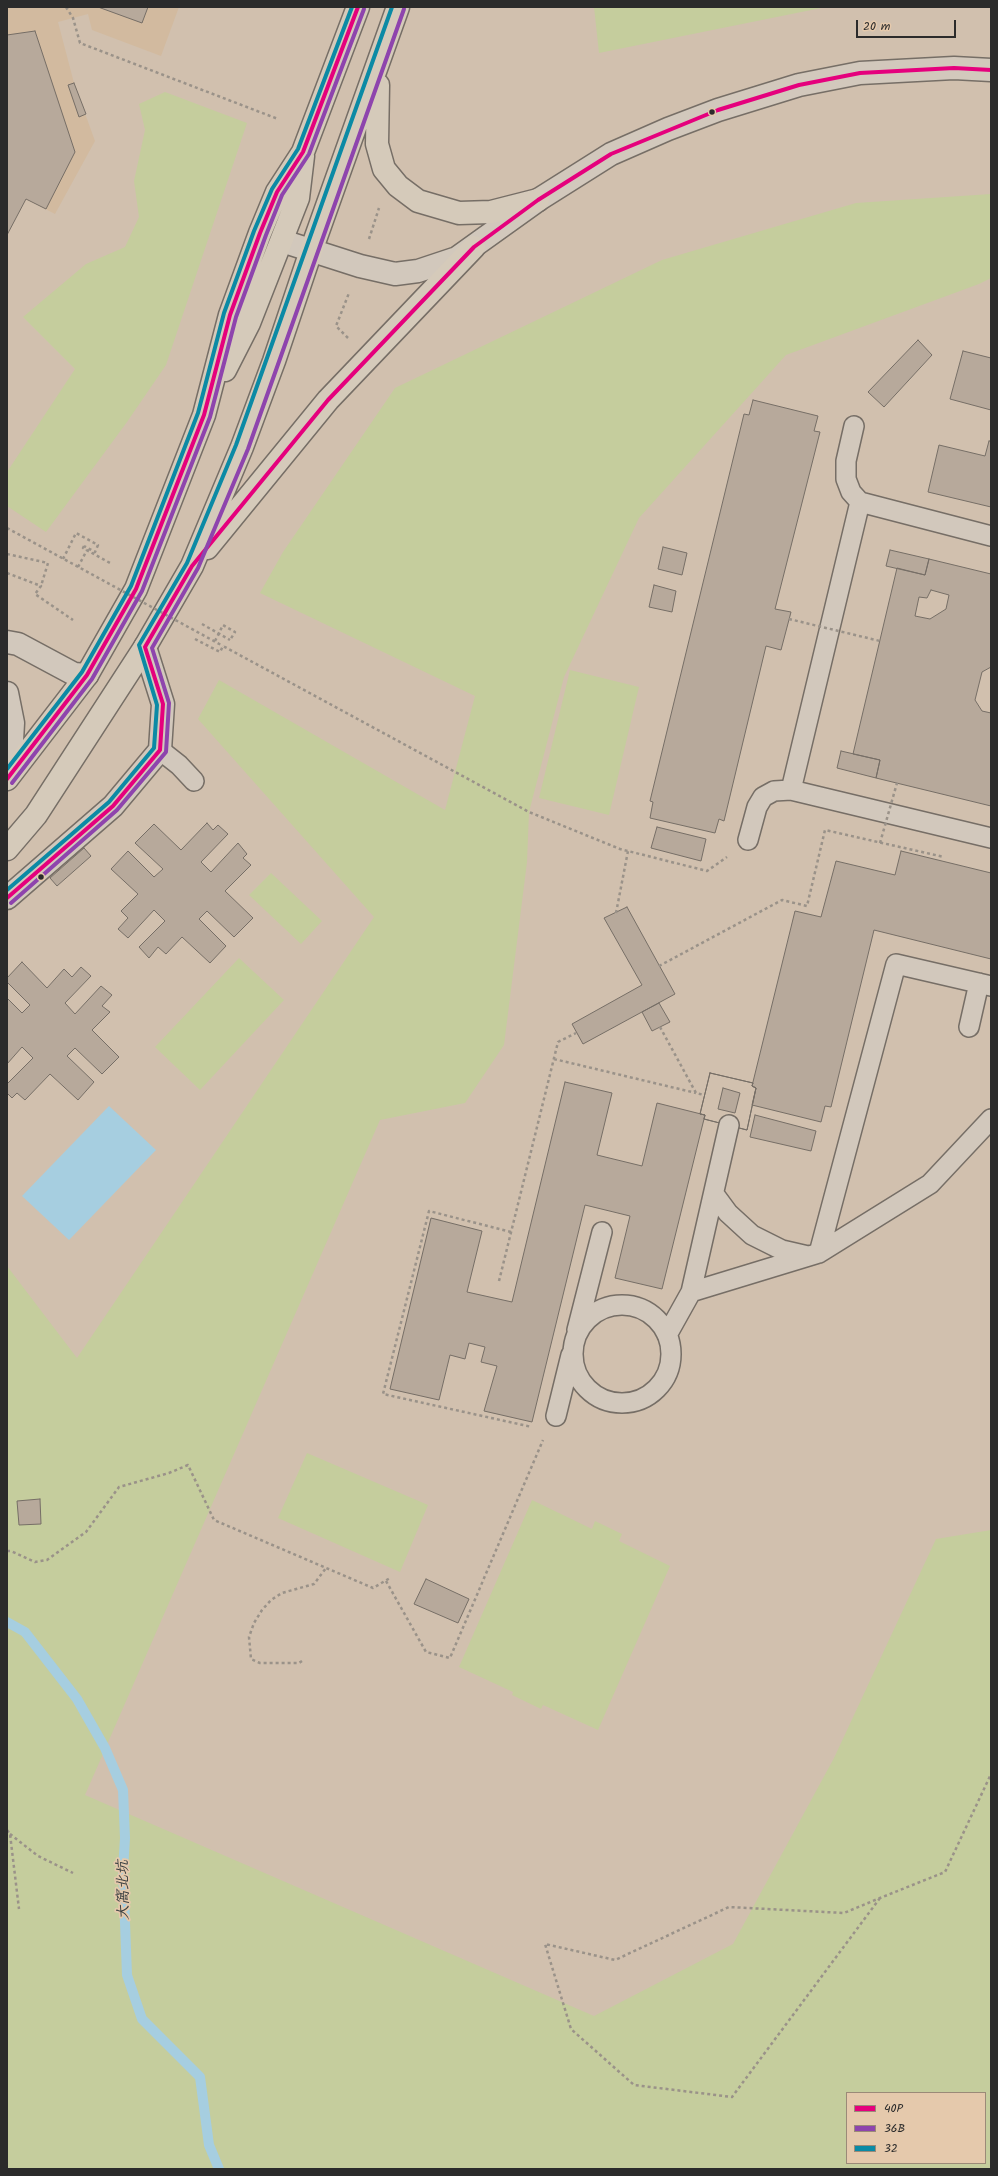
<!DOCTYPE html>
<meta charset="utf-8">
<style>
body{margin:0}
#map{position:relative;width:998px;height:2176px;overflow:hidden;background:#d1c0ae;font-family:Kalam,sans-serif}
canvas{display:block}
.frame{position:absolute;inset:0;border:8px solid #2b2b2b;pointer-events:none}
.legend{position:absolute;left:846px;top:2092px;width:140px;height:72px;box-sizing:border-box;background:#e5c9ac;border:1px solid #9b8a78;margin:0;padding:5px 7px;list-style:none;font-size:12px;color:#2b2b2b}
.legend li{display:flex;align-items:center;gap:8px;height:20px}
.legend b{width:20px;border:1px solid #9b8a78}
.scale{position:absolute;left:856px;top:20px;width:100px;height:18px;box-sizing:border-box;border:2px solid #2b2b2b;border-top:0;padding-left:5px;font-size:12px;line-height:14px;white-space:nowrap;color:#2b2b2b;-webkit-text-stroke:3px #e5c9ac;paint-order:stroke}
</style>
<div id="map">
<canvas width="998" height="2176"></canvas>
<div class="frame"></div>
<ul class="legend">
<li><b style="height:5px;background:#e5007d"></b>40P</li>
<li><b style="height:5px;background:#8e44ad"></b>36B</li>
<li><b style="height:5px;background:#0b8aa5"></b>32</li>
</ul>
<div class="scale">20 m</div>
</div>
<script>
const c = document.querySelector('canvas').getContext('2d');
c.lineJoin = 'round';
function fill(path, color) {
  c.fillStyle = color;
  c.fill(path, 'evenodd');
}
function poly(rows) {
  const path = new Path2D();
  for (const r of rows) {
    if (r.length === 3) {
      path.moveTo(r[0] + r[2], r[1]);
      path.arc(r[0], r[1], r[2], 0, 2 * Math.PI);
      continue;
    }
    path.moveTo(r[0], r[1]);
    for (let i = 2; i < r.length; i += 2) path.lineTo(r[i], r[i + 1]);
  }
  return path;
}
function stroke(path, color, width, dash) {
  c.strokeStyle = color;
  c.lineWidth = width;
  c.lineCap = dash ? 'butt' : 'round';
  c.setLineDash(dash || []);
  c.stroke(path);
}
function drawText(font, color, halo, rows, align = 'center') {
  c.font = font + ' Kalam,"LXGW WenKai TC",sans-serif';
  c.lineWidth = 3.5;
  c.setLineDash([]);
  c.textBaseline = 'middle';
  c.strokeStyle = halo;
  c.fillStyle = color;
  for (const [text, x, y, turn = 0] of rows) {
    c.save();
    c.translate(x, y);
    c.rotate((+turn || 0) * Math.PI / 180);
    c.textAlign = isNaN(turn) ? turn : align;
    if (halo) c.strokeText(text, 0, 0);
    c.fillText(text, 0, 0);
    c.restore();
  }
}
fill(poly([
 [7,7,179,7,161,56,92,30,88,14,58,22,74,83,95,141,55,214,26,199,7,235]
]), '#d2ba9f');
fill(poly([
 [594,7,826,7,599,53],
 [165,92,247,123,166,365,127,422,46,532,7,506,7,472,75,369,23,317,86,264,125,247,139,217,134,181,145,130,139,104],
 [991,194,991,278,979,284,786,355,639,518,564,677,529,812,527,862,504,1045,465,1103,380,1120,85,1795,594,2016,733,1944,834,1758,936,1539,991,1530,991,2169,7,2169,7,1266,77,1358,374,917,198,719,219,680,445,810,475,696,260,593,283,552,395,388,662,260,856,203],
 [847,2093,985,2093,985,2163,847,2163],
 [570,670,639,687,609,815,539,798],
 [271,873,322,921,301,944,249,895],
 [239,958,284,1000,200,1090,155,1047],
 [307,1453,428,1505,400,1572,278,1518],
 [532,1500,592,1529,595,1521,622,1534,619,1541,670,1566,598,1730,543,1705,541,1709,512,1695,513,1692,459,1667]
]), '#c5cd9d');
fill(poly([
 [109,1106,156,1150,69,1240,22,1196]
]), '#a6cee0');
stroke(poly([
 [7,1622,25,1632,77,1699,105,1748,123,1790,125,1838,123,1870,127,1975,142,2019,200,2077,209,2145,219,2169]
]), '#a6cee0', 10);
const building = poly([
 [98,7,148,7,142,23,98,7],
 [35,31,75,152,46,209,26,199,7,235,7,35,35,31],
 [74,83,86,114,79,117,68,85,74,83],
 [918,340,932,355,884,407,868,392,918,340],
 [963,351,991,358,991,410,950,399,963,351],
 [753,400,818,416,814,431,820,432,775,609,791,612,781,650,766,646,724,821,719,819,715,833,650,818,653,802,650,801,744,414,749,415,753,400],
 [989,441,991,441,991,507,928,492,939,445,985,456,989,441],
 [663,547,687,553,682,575,658,569,663,547],
 [890,550,929,559,925,575,886,566,890,550],
 [929,559,991,574,991,806,876,778,880,760,853,754,897,568,925,575,929,559],
 [654,585,676,591,672,612,649,607,654,585],
 [931,590,949,595,946,609,930,619,915,616,919,597,927,598,931,590],
 [991,667,991,713,982,711,975,700,982,672,991,667],
 [841,751,880,760,876,778,837,768,841,751],
 [207,823,213,830,218,825,228,834,201,862,211,872,238,843,247,854,243,858,251,865,225,891,253,918,234,937,207,911,199,919,226,946,210,963,182,937,166,954,158,947,149,958,139,947,165,921,154,910,128,938,118,929,128,918,121,911,138,894,111,869,128,851,154,877,163,869,135,843,154,824,181,850,207,823],
 [657,827,706,839,701,861,651,848,657,827],
 [84,848,91,856,57,886,50,878,84,848],
 [901,851,991,873,991,959,874,930,831,1107,825,1106,821,1122,752,1105,756,1088,752,1086,795,911,821,917,836,861,895,875,901,851],
 [627,907,675,994,583,1044,572,1024,642,985,604,918,627,907],
 [22,962,47,988,64,969,72,977,81,967,91,976,65,1003,75,1014,101,986,112,995,102,1006,110,1012,92,1030,119,1057,102,1074,75,1048,67,1056,94,1082,78,1100,50,1074,25,1100,17,1093,12,1098,7,1093,7,1084,33,1058,22,1047,7,1064,7,998,22,1013,30,1005,7,982,7,978,22,962],
 [659,1003,670,1022,652,1031,642,1012,659,1003],
 [710,1073,753,1083,752,1086,756,1088,747,1130,704,1119,705,1115,700,1114,710,1073],
 [723,1088,740,1093,735,1113,718,1109,723,1088],
 [710,1073,753,1083,752,1086,756,1088,747,1130,704,1119,705,1115,700,1114,710,1073],
 [565,1082,612,1093,597,1155,642,1166,657,1103,705,1115,662,1289,615,1278,630,1216,585,1205,532,1422,484,1411,497,1366,481,1362,485,1347,469,1343,465,1359,450,1355,439,1400,390,1389,431,1218,482,1231,467,1292,512,1302,565,1082],
 [755,1115,816,1131,811,1151,750,1137,755,1115],
 [40,1499,41,1524,19,1525,17,1501,40,1499],
 [426,1579,469,1599,458,1623,414,1604,426,1579]
]);
fill(building, '#b7a99b');
stroke(building, '#766e66', 1);
const service = poly([
 [854,426,846,461,846,479,851,492,860,502,991,536],
 [160,750,179,765,194,781],
 [791,790,991,838],
 [748,840,757,807,763,797,774,791,791,790,860,502],
 [969,1027,979,983],
 [714,1194,728,1213,752,1235,782,1250,808,1256],
 [819,1253,896,964,991,986],
 [691,1292,729,1125],
 [622,1354,49],
 [577,1330,602,1232],
 [667,1335,691,1292,819,1253,930,1184,991,1119],
 [556,1416,571,1355]
]);
const minor = poly([
 [7,642,18,644,74,674,87,675],
 [7,693,13,723,12,741,7,760],
 [7,898,113,806,160,750,163,704,145,647]
]);
const tertiary = poly([
 [282,241,360,266,395,274,418,271,457,258,538,200,611,154,668,129,718,110,799,85,860,73,954,68,991,70]
]);
const primary = poly([
 [378,85,377,144,384,169,398,186,418,201,459,213,491,212,538,200],
 [225,370,249,323,298,198,303,156],
 [207,548,328,400,474,247],
 [7,779,87,675,136,589,204,415,230,315,260,233,277,192,303,152,358,7],
 [7,849,36,815,145,647,192,566,242,447,274,361,311,251,398,7]
]);
stroke(service, '#766e66', 22);
stroke(minor, '#766e66', 25);
stroke(tertiary, '#766e66', 25);
stroke(primary, '#766e66', 25);
stroke(poly([
 [66,7,73,18,80,43,278,119],
 [369,239,379,208],
 [348,338,336,326,349,293],
 [84,546,83,548,110,563],
 [7,554,48,563,41,586],
 [63,559,76,533,98,545,95,552,84,546],
 [78,567,87,550],
 [7,573,41,586,35,594,73,620],
 [202,624,230,640],
 [195,639,220,652,223,646,529,812,620,849,707,871,727,857],
 [616,913,628,851],
 [659,966,782,900,807,906,825,830,944,857],
 [660,1027,696,1093,704,1095],
 [554,1059,696,1093],
 [511,1232,429,1211,383,1394,532,1427],
 [499,1281,558,1042,576,1033],
 [7,1551,11,1551,35,1562,47,1560,86,1532,119,1487,169,1473,188,1465,214,1520,373,1588,390,1578],
 [386,1581,426,1652,450,1658,543,1440],
 [302,1661,299,1663,260,1663,251,1659,249,1637,254,1623,262,1610,271,1600,282,1593,314,1584,326,1568],
 [7,1830,10,1834,19,1909],
 [10,1834,38,1856,73,1873],
 [880,1898,732,2097,634,2085,571,2029,545,1944,615,1960,729,1907,844,1913,880,1898,945,1872,991,1774]
]), '#9a9289', 2.5, [3, 3]);
stroke(service, '#d2c8bc', 19);
stroke(minor, '#d2c8bc', 22);
stroke(tertiary, '#d2c8bc', 22);
stroke(primary, '#d5caba', 22);
stroke(poly([
 [7,528,223,646],
 [789,619,880,641],
 [215,641,223,625,235,632,230,640],
 [880,843,897,783]
]), '#9a9289', 2.5, [3, 3]);
stroke(poly([
 [7,779,87,675,136,589,204,415,230,315,260,233,277,192,303,152,358,7],
 [7,898,113,806,160,750,163,704,145,647,192,566,328,400,474,247,538,200,611,154,718,110,799,85,860,73,954,68,991,70]
]), '#e5007d', 4);
stroke(poly([
 [12,783,92,679,142,591,210,417,236,317,266,235,282,195,309,154,364,9],
 [11,903,117,810,166,752,169,703,152,648,198,568,248,449,404,9]
]), '#8e44ad', 4);
stroke(poly([
 [7,769,82,672,131,586,198,413,224,313,254,231,272,189,298,149,352,7],
 [7,890,109,802,154,748,157,705,139,645,187,563,236,445,392,7]
]), '#0b8aa5', 4);
for (const [x, y, r, color] of [
 [712,112,3.5,"#2b2b2b"],
 [41,877,3.5,"#2b2b2b"]
]) {
  const dot = new Path2D();
  dot.arc(x, y, r, 0, 2 * Math.PI);
  c.fillStyle = color;
  c.fill(dot);
  stroke(dot, '#e5c9ac', 1.5);
}
drawText('italic 15px', '#363c3f', '#e5c9ac', [
 ["大窩北坑",125,1890,-91]
]);
</script>
